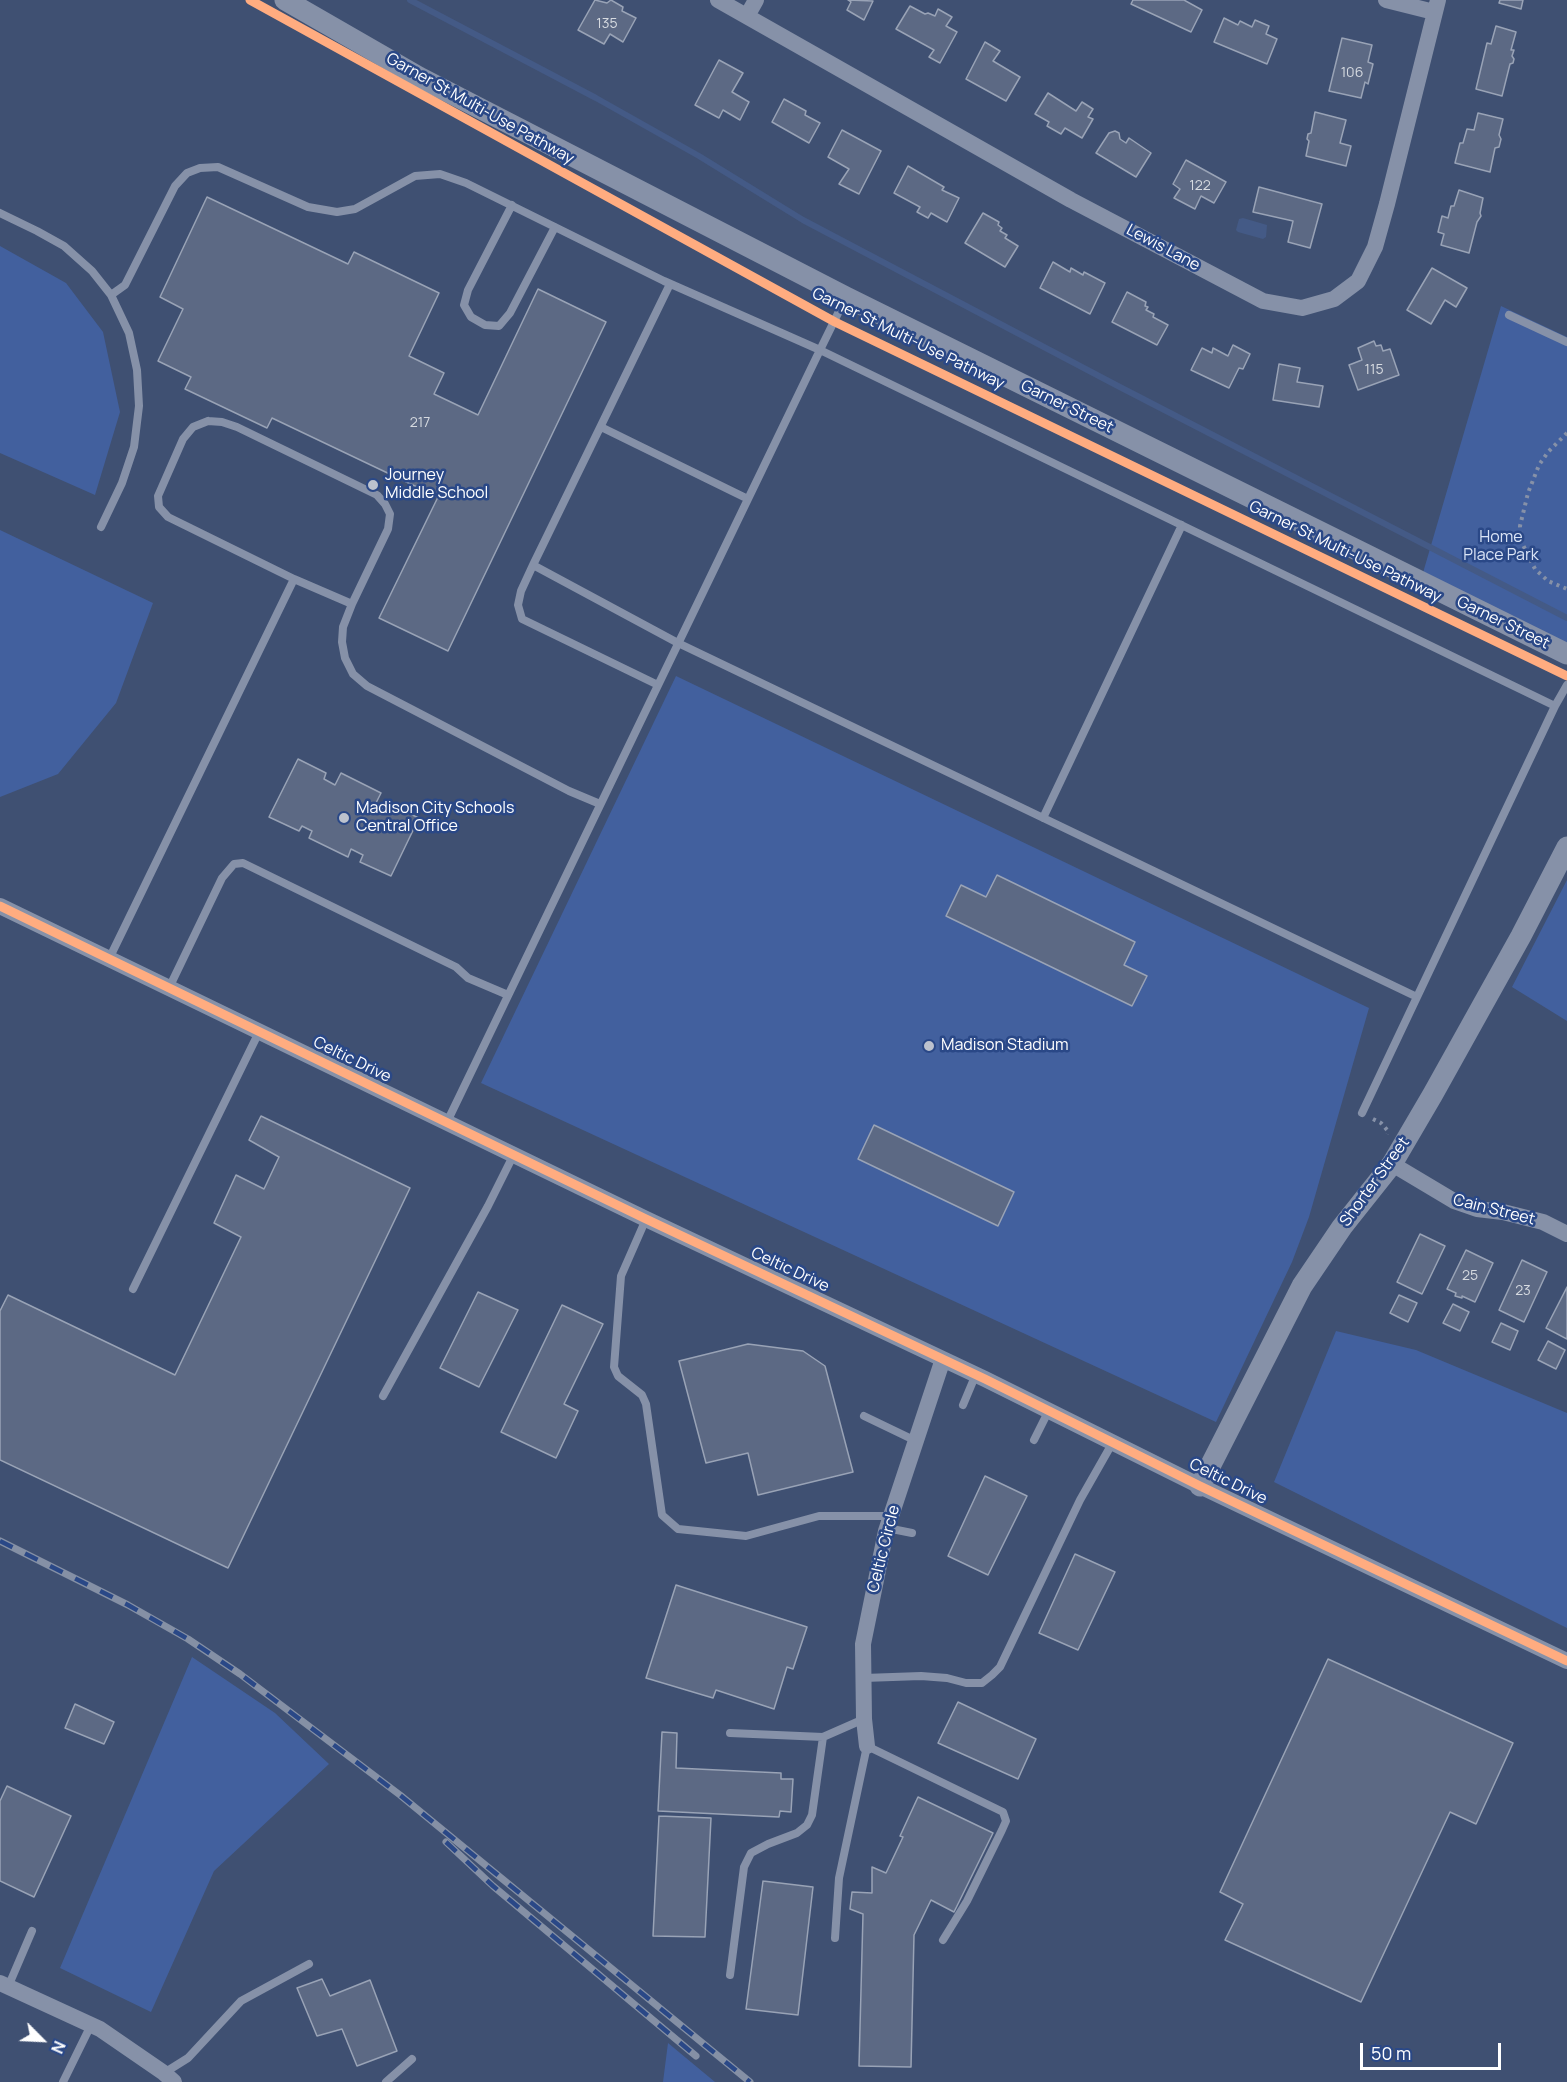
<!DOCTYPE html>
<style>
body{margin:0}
#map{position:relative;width:1567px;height:2082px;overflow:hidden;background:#3f5072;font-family:Manrope,sans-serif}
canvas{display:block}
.north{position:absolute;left:12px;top:2010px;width:60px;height:60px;-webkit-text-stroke:4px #2a4887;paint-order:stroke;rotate:114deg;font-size:16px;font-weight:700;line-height:24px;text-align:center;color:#fff}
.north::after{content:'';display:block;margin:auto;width:21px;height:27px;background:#fff;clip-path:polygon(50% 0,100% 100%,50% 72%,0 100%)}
.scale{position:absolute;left:1360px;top:2043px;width:141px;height:27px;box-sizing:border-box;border:3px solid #fff;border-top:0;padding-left:8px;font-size:18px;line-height:21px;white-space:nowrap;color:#fff;-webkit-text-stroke:4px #2a4887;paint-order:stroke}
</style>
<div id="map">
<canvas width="1567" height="2082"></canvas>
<div class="north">N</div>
<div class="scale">50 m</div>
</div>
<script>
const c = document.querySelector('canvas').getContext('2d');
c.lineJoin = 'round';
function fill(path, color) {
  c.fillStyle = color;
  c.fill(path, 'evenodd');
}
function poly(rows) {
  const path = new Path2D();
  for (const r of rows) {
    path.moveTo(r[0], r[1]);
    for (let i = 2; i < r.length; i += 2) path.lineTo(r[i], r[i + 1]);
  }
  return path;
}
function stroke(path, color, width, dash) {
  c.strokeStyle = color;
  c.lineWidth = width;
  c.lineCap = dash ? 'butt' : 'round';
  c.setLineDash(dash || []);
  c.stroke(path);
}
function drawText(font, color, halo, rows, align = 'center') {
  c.font = font + ' Manrope,sans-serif';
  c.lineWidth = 5;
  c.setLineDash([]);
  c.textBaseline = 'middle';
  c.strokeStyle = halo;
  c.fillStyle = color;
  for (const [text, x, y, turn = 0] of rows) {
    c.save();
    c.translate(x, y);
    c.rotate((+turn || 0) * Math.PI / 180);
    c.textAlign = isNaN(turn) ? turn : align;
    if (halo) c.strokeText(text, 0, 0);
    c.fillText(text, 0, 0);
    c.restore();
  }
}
fill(poly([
 [0,246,66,283,103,332,120,412,95,495,0,453],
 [1501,306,1567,337,1567,654,1420,583],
 [0,530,153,603,116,703,58,774,0,797],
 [676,676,1369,1008,1309,1217,1292,1262,1216,1422,481,1083],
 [1567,880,1567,1021,1512,987],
 [1336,1331,1416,1350,1567,1413,1567,1628,1274,1482],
 [192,1657,275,1713,329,1764,214,1871,151,2012,60,1968],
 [668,2043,715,2082,663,2082]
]), '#42609e');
fill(poly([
 [1243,218,1267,225,1266,237,1263,239,1238,232,1236,230,1239,219]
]), '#445a86');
stroke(poly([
 [410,0,596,98,699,156,803,220,1116,385,1567,618]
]), '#445a86', 6);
const building = poly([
 [595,0,607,3,611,0,623,7,622,11,636,18,623,42,610,34,604,44,578,30,595,0],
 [848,0,873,1,864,20,847,10,851,2,848,0],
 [1133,0,1184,0,1202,10,1191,32,1131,4,1133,0],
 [1500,0,1523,0,1521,9,1499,3,1500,0],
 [910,6,925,14,928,13,935,16,938,9,952,17,946,26,957,32,940,63,929,57,934,50,896,29,910,6],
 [1224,18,1238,25,1240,21,1252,27,1255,20,1269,26,1266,34,1277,39,1267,64,1214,42,1224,18],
 [1496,26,1516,32,1511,50,1514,50,1512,56,1514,59,1513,63,1510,64,1502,96,1476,89,1487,43,1491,44,1496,26],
 [1342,38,1372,45,1368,62,1373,64,1368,84,1365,82,1361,98,1329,91,1342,38],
 [985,42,1000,51,993,61,1020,77,1006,101,966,79,985,42],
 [719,60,743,73,732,92,749,102,740,120,723,110,719,118,695,105,719,60],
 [1048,93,1076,111,1082,102,1093,109,1088,117,1093,119,1082,138,1065,128,1061,134,1047,126,1049,122,1035,114,1048,93],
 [784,99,806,111,805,115,820,123,809,143,772,122,784,99],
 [1315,112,1346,120,1340,143,1351,146,1346,166,1306,156,1309,141,1307,139,1308,134,1311,133,1315,112],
 [1478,113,1503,119,1499,135,1501,139,1499,147,1495,148,1490,172,1455,163,1460,143,1463,143,1467,129,1474,130,1478,113],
 [842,130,881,151,859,194,839,184,849,169,828,157,842,130],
 [1115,131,1119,133,1120,139,1126,143,1129,138,1151,153,1136,177,1096,153,1109,133,1115,131],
 [1186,160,1226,182,1214,203,1201,196,1195,209,1174,198,1180,189,1173,184,1186,160],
 [908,166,944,187,942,190,959,198,947,222,931,213,928,218,917,212,920,207,894,193,908,166],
 [1259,187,1322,204,1310,248,1288,242,1293,221,1253,212,1259,187],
 [1459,190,1483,198,1480,213,1481,216,1477,222,1469,253,1441,245,1444,234,1438,232,1442,216,1448,218,1451,206,1454,206,1459,190],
 [207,197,348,264,354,252,439,293,409,356,444,373,434,394,478,415,538,289,606,322,448,651,379,618,438,497,272,418,267,428,185,389,191,377,158,361,183,309,160,297,207,197],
 [983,213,999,222,998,225,1002,228,1000,231,1007,235,1005,238,1018,246,1005,267,965,243,983,213],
 [1053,262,1070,272,1071,268,1083,275,1084,272,1105,283,1090,314,1040,288,1053,262],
 [1432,268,1467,288,1456,307,1445,300,1431,324,1407,310,1432,268],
 [1127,292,1146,302,1145,306,1148,307,1146,310,1154,314,1153,317,1168,325,1157,345,1112,322,1127,292],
 [1374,341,1376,346,1381,345,1383,351,1390,349,1399,375,1358,390,1349,365,1362,360,1358,348,1374,341],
 [1233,345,1250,354,1243,369,1239,368,1229,388,1191,370,1202,348,1212,353,1213,348,1228,356,1233,345],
 [1279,364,1300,368,1297,382,1323,386,1319,407,1273,400,1279,364],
 [298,759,326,773,324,779,335,785,341,773,381,793,375,805,387,810,390,805,419,818,391,876,360,862,363,855,351,849,348,857,309,838,312,831,302,826,299,831,269,817,298,759],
 [997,875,1135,942,1124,965,1147,976,1132,1006,946,916,961,885,986,897,997,875],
 [261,1116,410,1188,228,1568,0,1460,0,1311,8,1295,175,1375,241,1237,214,1223,236,1175,264,1189,279,1157,249,1140,261,1116],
 [874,1125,1014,1192,998,1226,858,1159,874,1125],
 [1420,1234,1445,1246,1422,1294,1397,1282,1420,1234],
 [1466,1250,1493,1263,1475,1302,1462,1296,1462,1298,1455,1296,1456,1293,1447,1289,1466,1250],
 [1522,1260,1547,1272,1524,1322,1499,1310,1522,1260],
 [1567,1287,1567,1339,1546,1328,1567,1287],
 [478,1292,518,1310,479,1387,440,1368,478,1292],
 [1399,1295,1417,1303,1408,1322,1390,1313,1399,1295],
 [1453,1304,1469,1312,1460,1331,1443,1323,1453,1304],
 [562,1305,603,1324,564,1404,578,1411,556,1458,501,1432,562,1305],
 [1501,1323,1518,1331,1510,1350,1492,1342,1501,1323],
 [1548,1341,1565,1350,1556,1369,1538,1360,1548,1341],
 [748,1344,803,1351,825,1366,853,1472,758,1495,748,1453,706,1463,679,1361,748,1344],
 [985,1476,1027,1496,988,1575,948,1556,985,1476],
 [1075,1554,1115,1572,1078,1650,1039,1633,1075,1554],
 [676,1585,807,1627,793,1669,787,1667,774,1709,716,1690,713,1698,646,1678,676,1585],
 [1328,1659,1513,1743,1476,1824,1450,1812,1361,2002,1225,1940,1243,1904,1220,1892,1328,1659],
 [958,1702,1036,1739,1018,1779,938,1743,958,1702],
 [75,1704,114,1722,104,1744,65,1728,75,1704],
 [662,1732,677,1733,676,1768,781,1773,781,1779,793,1779,791,1812,780,1811,779,1817,658,1811,662,1732],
 [7,1786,71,1816,34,1897,0,1881,0,1801,7,1786],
 [918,1797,993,1833,954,1912,931,1900,914,1935,911,2067,859,2066,863,1914,850,1909,852,1892,872,1893,872,1867,886,1873,903,1837,900,1836,918,1797],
 [659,1816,711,1818,705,1937,653,1936,659,1816],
 [763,1881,813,1887,798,2015,746,2009,763,1881],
 [322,1979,330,1996,370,1980,397,2051,357,2066,342,2029,317,2036,297,1988,322,1979]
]);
fill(building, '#5c6984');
stroke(building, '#99a3b6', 1.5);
stroke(poly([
 [1567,433,1548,452,1539,465,1528,493,1520,526,1521,541,1535,569,1548,581,1567,589],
 [1373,1119,1381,1123,1388,1131,1387,1134]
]), '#8691a8', 4, [3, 4.5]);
stroke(poly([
 [512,205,468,290,464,305,471,317,485,325,499,326,510,313,555,227],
 [0,213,37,231,64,246,92,271,111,295,129,333,137,370,139,406,134,447,122,483,101,527],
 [111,295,125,285,175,186,187,173,200,168,218,167,308,207,337,212,355,209,415,176,440,174,466,183,664,281,820,350,846,297],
 [1509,315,1567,342],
 [208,421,222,422,237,427,377,495,385,504,390,514,388,529,352,604,294,579,168,517,159,507,158,496,183,439,193,427,208,421],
 [601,427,748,499],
 [533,565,678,643,1417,997],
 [352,604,343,627,342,642,345,658,353,674,367,686,569,791,600,804],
 [658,685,522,619,518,605,521,591,533,565,670,284],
 [1555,706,1567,685],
 [1043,818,1182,525],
 [109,959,294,579],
 [169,988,222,878,234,864,243,863,456,967,468,978,508,995],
 [447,1122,820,350,1555,706,1362,1113],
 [646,1219,621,1276,614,1367,618,1376,642,1395,646,1404,662,1515,678,1529,746,1536,819,1516,891,1516],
 [133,1289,259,1032],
 [383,1396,488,1206,514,1154],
 [963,1405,976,1374],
 [864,1416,916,1441],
 [1034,1440,1049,1410],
 [887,1528,912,1533],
 [864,1678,921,1676,947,1678,966,1683,982,1683,992,1675,1000,1667,1080,1500,1113,1442],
 [730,1733,823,1737,864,1719],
 [835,1938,839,1878,867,1746,1003,1812,1006,1821,1002,1830,967,1901,943,1940],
 [730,1975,744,1867,751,1853,768,1844,797,1833,807,1825,812,1815,823,1737],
 [8,1987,32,1931],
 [164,2073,188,2058,241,2001,309,1964],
 [63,2082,91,2025],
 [386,2082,412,2059]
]), '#8691a8', 8);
stroke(poly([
 [718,0,1071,200,1263,301,1302,308,1334,299,1358,281,1375,247,1387,204,1438,0],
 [1386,0,1434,12],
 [747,16,756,0],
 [0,906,646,1219,985,1379,1200,1486,1567,1661],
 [1392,1164,1454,1201,1477,1209,1503,1212,1543,1222,1567,1234],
 [867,1746,864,1719,863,1644,886,1531,943,1359],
 [0,1983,100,2029,164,2073,174,2082]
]), '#8691a8', 16);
stroke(poly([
 [285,0,419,77,846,297,1567,654],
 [1200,1486,1302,1286,1342,1227,1392,1164,1433,1094,1521,936,1567,847]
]), '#8691a8', 21);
const rail = poly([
 [0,1541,128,1605,188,1639,240,1674,400,1795,750,2082],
 [446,1842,493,1886,696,2056]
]);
stroke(rail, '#8590a5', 7);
stroke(rail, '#2a4887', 4.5, [14]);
stroke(poly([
 [250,0,835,322,1567,676],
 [0,906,646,1219,985,1379,1200,1486,1567,1661]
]), '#ffac80', 9);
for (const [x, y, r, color] of [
 [373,485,6,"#bcc2ce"],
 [344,818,6,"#bcc2ce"],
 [929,1046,6,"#bcc2ce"]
]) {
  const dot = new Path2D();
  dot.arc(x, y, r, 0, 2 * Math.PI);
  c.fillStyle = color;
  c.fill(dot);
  stroke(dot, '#2a4887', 2);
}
drawText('14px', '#d6dae0', null, [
 ["135",607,24],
 ["106",1352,73],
 ["122",1200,186],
 ["115",1374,370],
 ["217",420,423],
 ["25",1470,1276],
 ["23",1523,1291]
]);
drawText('16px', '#fff', '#2a4887', [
 ["Garner St Multi-Use Pathway",480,109,29],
 ["Lewis Lane",1163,248,28],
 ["Garner St Multi-Use Pathway",908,339,26],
 ["Garner Street",1067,407,26],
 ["Garner St Multi-Use Pathway",1345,552,26],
 ["Garner Street",1503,623,26],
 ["Celtic Drive",352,1060,26],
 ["Shorter Street",1375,1182,-54],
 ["Cain Street",1494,1210,14],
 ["Celtic Drive",790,1270,25],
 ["Celtic Drive",1228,1482,26],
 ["Celtic Circle",884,1549,-76]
]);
drawText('16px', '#fff', '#2a4887', [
 ["Journey",385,476],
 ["Middle School",385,494],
 ["Madison City Schools",356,809],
 ["Central Office",356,827],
 ["Madison Stadium",941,1046]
], 'left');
drawText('16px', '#dae4f6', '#2a4887', [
 ["Home",1501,538],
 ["Place Park",1501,556]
]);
</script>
